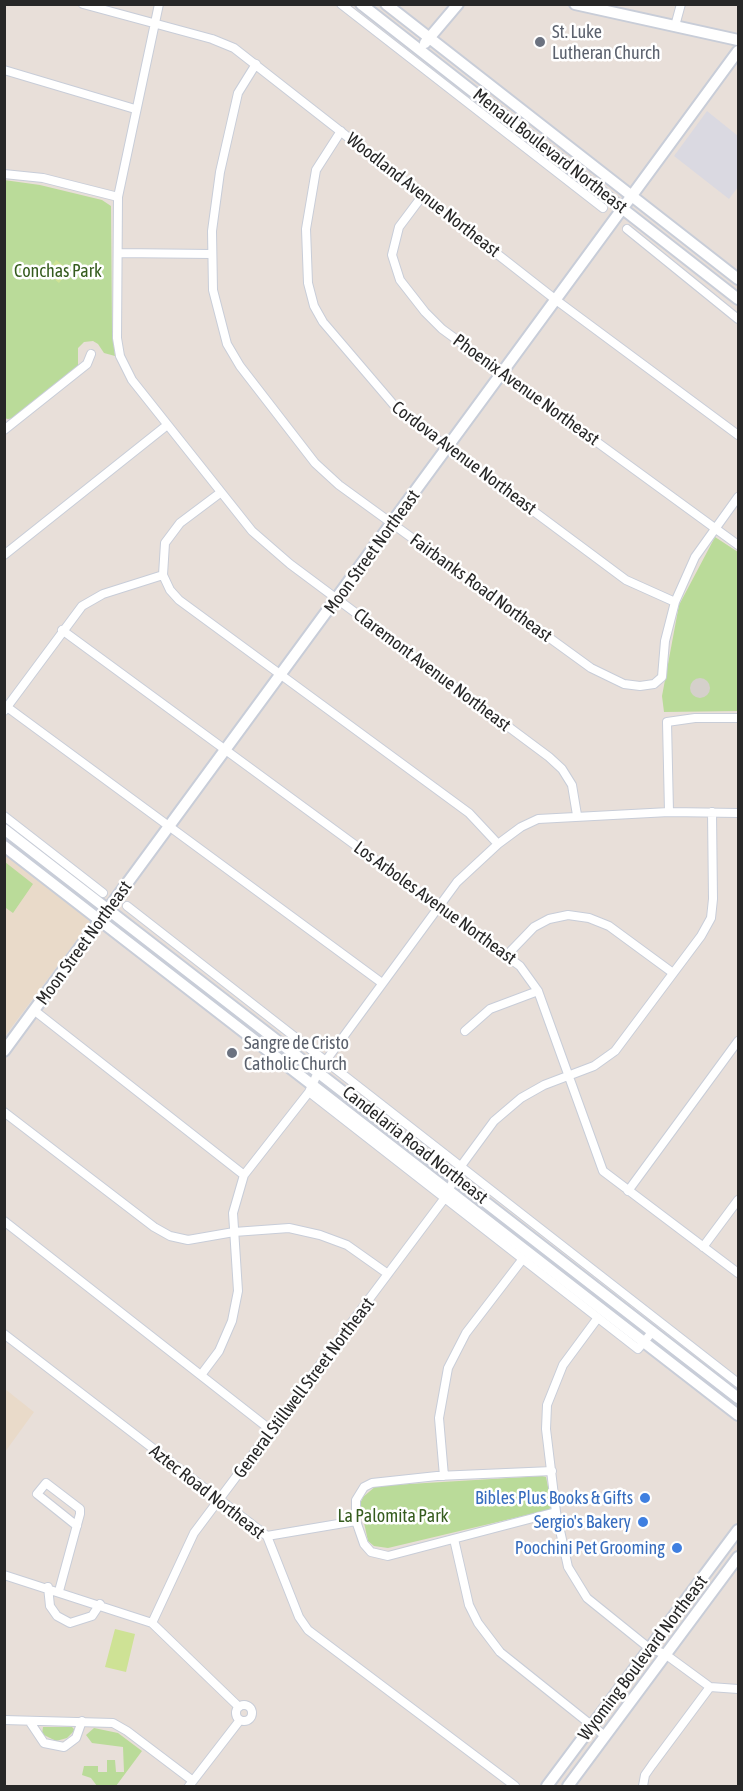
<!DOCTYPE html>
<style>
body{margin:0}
#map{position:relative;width:743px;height:1791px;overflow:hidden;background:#e8dfd9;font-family:"Asap Condensed",sans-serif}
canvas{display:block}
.frame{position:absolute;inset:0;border:6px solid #272727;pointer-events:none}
</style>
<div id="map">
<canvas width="743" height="1791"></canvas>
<div class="frame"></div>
</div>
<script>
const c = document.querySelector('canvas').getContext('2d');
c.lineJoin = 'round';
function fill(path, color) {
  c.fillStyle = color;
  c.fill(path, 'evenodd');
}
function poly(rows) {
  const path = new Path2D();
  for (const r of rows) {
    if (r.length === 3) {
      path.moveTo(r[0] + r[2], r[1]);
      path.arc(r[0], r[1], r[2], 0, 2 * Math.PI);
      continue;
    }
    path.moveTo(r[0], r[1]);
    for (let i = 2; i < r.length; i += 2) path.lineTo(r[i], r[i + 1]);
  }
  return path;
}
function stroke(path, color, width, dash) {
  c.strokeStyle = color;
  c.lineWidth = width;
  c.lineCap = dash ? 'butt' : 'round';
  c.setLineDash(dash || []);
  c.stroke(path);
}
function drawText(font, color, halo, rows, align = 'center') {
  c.font = font + ' "Asap Condensed",sans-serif';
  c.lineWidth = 5;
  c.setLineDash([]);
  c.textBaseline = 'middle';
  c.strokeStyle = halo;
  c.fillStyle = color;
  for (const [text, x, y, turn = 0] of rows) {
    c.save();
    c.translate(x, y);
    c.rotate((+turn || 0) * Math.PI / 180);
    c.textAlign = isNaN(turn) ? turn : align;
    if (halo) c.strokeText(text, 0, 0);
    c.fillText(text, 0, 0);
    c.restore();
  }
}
fill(poly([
 [707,111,738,136,738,187,729,199,674,156]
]), '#dad9e1');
fill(poly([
 [4,853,92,920,5,1036,4,1036],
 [5,1389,34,1412,5,1452,4,1452]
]), '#e9dac9');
fill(poly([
 [4,180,40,185,102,200,111,206,112,330,115,356,104,353,98,344,93,341,84,342,78,348,78,366,75,369,14,418,8,419,4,418],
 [715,537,738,552,738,711,664,712,662,696,679,605],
 [5,862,33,884,13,913,6,908,5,911],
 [542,1476,546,1477,552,1507,548,1510,388,1548,374,1546,368,1541,360,1504,363,1497,376,1486],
 [43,1727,72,1727,75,1730,67,1738,56,1741,42,1734],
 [94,1728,118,1733,142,1751,116,1786,97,1786,91,1778,82,1775,84,1766,98,1766,98,1772,107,1772,107,1760,115,1760,116,1772,124,1772,123,1747,92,1743,86,1735]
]), '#badb99');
fill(poly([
 [56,260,69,270,59,283,47,273],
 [115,1629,135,1634,126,1672,105,1667]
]), '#cee295');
fill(poly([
 [700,688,10]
]), '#d5d0cb');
const street = poly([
 [83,4,212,39,234,48,556,300,738,435],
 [159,4,118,197,117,338,120,356,132,380,252,531,290,564,549,757,562,769,572,785,577,815],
 [341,4,603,208],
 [675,26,681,4],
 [256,64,238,93,220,172,212,231,213,290,227,344,240,366,315,463,339,485,591,668,624,684,640,686,654,684,662,677,665,641,675,602,695,557,738,497],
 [4,70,135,109],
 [341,131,316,170,306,229,308,283,314,306,323,322,399,411,626,580,675,602],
 [4,174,43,178,118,197],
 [423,195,399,227,392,255,400,280,425,312,442,329,738,545],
 [627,229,738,319],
 [118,253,212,254],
 [4,430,87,364,91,354],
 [220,493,180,523,165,543,163,575,170,590,179,600,469,813,498,844],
 [4,555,166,426],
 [62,630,520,966,538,991,603,1171,738,1273],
 [7,707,382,983],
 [4,711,82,606,103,594,163,575],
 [669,812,667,722,695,718,738,718],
 [4,816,103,893],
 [127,906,738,1383],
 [507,955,534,927,549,919,568,915,589,918,609,926,673,973],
 [35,1011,244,1175],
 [465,1031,490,1009,538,991],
 [309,1092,638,1349,653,1331],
 [4,1112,154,1227,170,1236,188,1240,234,1232,289,1228,320,1235,347,1245,388,1274],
 [628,1191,738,1041],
 [4,1221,272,1431],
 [703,1247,738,1200],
 [597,1319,563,1365,547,1405,546,1429,556,1512,568,1567,587,1598,649,1648,665,1654,710,1687,738,1689],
 [4,1334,267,1536,299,1617,308,1630,515,1786],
 [201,1375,219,1351,232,1321,238,1291,233,1213,244,1175,309,1092,319,1070,457,882,498,844,521,827,538,819,669,812,738,813],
 [552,1471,437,1476,372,1483,364,1487,356,1500,356,1521,364,1544,371,1552,388,1556,556,1512],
 [444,1476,439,1418,448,1368,466,1333,522,1260],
 [267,1536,356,1521],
 [454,1539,469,1605,478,1623,500,1652,605,1736],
 [4,1575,152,1623,239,1707],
 [48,1587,50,1606,57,1616,70,1623,92,1616,100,1604],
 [59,1591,80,1514,80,1509,46,1483,37,1494,77,1526],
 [152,1623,194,1533,444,1199,461,1166,494,1121,521,1098,544,1085,594,1066,615,1051,701,936,711,918,713,899,712,812],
 [244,1713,8],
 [4,1720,113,1723,127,1731,193,1781],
 [30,1722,44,1743,64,1747,76,1738,82,1721],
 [189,1786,240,1720],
 [643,1786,645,1775,652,1765,710,1687]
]);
const secondary = poly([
 [361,4,738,299],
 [386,4,738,279],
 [575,4,738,40],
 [425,43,458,4],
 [4,829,738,1398],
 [4,846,738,1415],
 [4,1051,738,51],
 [547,1786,738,1530],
 [568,1786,738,1557]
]);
stroke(street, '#c8cdd8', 10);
stroke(secondary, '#c8cdd8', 14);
stroke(street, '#fff', 8);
stroke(secondary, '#fff', 10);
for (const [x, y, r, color] of [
 [540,42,6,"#6b7280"],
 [232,1053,6,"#6b7280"],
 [645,1498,6,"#3f7fe0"],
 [643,1522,6,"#3f7fe0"],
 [677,1548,6,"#3f7fe0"]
]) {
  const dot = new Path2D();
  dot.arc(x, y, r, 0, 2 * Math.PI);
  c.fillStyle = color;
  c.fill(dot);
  stroke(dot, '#fff', 2);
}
drawText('18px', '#5b616d', '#fff', [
 ["St. Luke",552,32],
 ["Lutheran Church",552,53],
 ["Sangre de Cristo",244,1043],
 ["Catholic Church",244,1064]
], 'left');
drawText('18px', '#272727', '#fff', [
 ["Menaul Boulevard Northeast",550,151,38],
 ["Woodland Avenue Northeast",423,195,38],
 ["Phoenix Avenue Northeast",526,390,36],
 ["Cordova Avenue Northeast",464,458,37],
 ["Moon Street Northeast",372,552,-54],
 ["Fairbanks Road Northeast",481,588,36],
 ["Claremont Avenue Northeast",432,670,37],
 ["Los Arboles Avenue Northeast",435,903,36],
 ["Moon Street Northeast",84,943,-54],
 ["Candelaria Road Northeast",415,1145,38],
 ["General Stillwell Street Northeast",304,1388,-53],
 ["Aztec Road Northeast",207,1492,38],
 ["Wyoming Boulevard Northeast",643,1658,-53]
]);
drawText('18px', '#355c1e', '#fff', [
 ["Conchas Park",58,271],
 ["La Palomita Park",393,1516]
]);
drawText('18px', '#366cbe', '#fff', [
 ["Bibles Plus Books & Gifts",633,1498],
 ["Sergio's Bakery",631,1522],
 ["Poochini Pet Grooming",665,1548]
], 'right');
</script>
